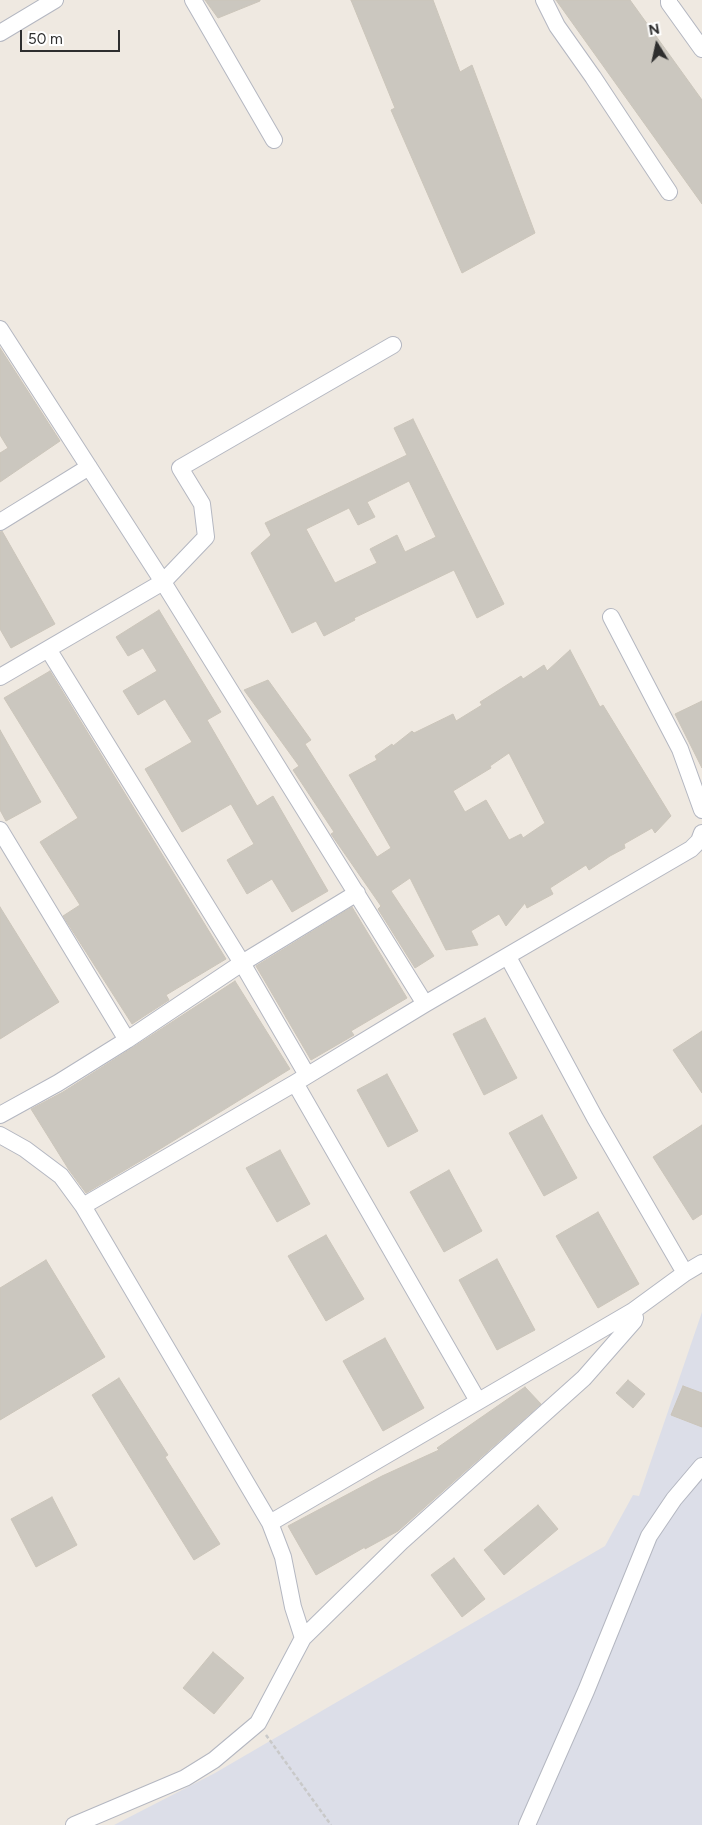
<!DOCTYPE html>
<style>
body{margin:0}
#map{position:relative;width:702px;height:1825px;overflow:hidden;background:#efe9e1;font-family:Figtree,sans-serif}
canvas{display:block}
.north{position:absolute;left:632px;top:20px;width:50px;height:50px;-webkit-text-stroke:4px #fff;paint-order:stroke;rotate:350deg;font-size:14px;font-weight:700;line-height:20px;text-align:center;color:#2e2e2e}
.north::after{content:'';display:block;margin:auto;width:18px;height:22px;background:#2e2e2e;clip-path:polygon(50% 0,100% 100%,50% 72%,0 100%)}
.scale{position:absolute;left:20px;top:30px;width:100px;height:22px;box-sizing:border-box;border:2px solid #2e2e2e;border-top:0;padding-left:6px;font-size:15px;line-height:18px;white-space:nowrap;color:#2e2e2e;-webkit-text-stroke:4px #fff;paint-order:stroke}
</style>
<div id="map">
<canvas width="702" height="1825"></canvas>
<div class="north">N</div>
<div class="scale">50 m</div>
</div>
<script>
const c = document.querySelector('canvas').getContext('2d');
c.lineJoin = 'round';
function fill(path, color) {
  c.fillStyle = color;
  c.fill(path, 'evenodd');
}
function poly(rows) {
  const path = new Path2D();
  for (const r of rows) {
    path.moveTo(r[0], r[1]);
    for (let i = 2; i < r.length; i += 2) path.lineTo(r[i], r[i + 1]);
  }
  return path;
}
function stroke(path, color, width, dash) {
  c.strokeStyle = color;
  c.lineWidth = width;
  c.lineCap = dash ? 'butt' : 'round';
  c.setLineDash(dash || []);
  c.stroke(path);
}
fill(poly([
 [702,1312,702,1825,114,1825,215,1773,605,1546,633,1495,639,1496]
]), '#dcdee8');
const building = poly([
 [205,0,260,0,260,1,218,18,205,0],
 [351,0,433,0,460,72,472,65,535,233,462,273,391,110,395,108,351,0],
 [556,0,630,0,702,100,702,204,556,0],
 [0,348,60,441,0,482,0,453,8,448,0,435,0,348],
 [413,419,504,604,477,618,454,570,354,618,355,620,324,636,316,621,292,633,251,553,271,535,265,523,407,455,394,428,413,419],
 [409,481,436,537,405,552,397,535,370,549,377,563,335,583,306,529,349,508,358,525,375,517,367,502,409,481],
 [2,531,55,624,11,648,0,629,0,532,2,531],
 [159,610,221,712,207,720,257,806,273,796,328,891,292,912,272,879,247,894,227,860,254,844,231,804,182,832,145,769,192,742,165,699,138,715,123,691,157,671,143,648,128,656,116,637,159,610],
 [570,650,600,707,603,705,671,816,655,833,652,828,624,844,625,848,610,856,589,870,586,865,550,888,553,894,527,908,525,903,506,926,499,914,471,931,478,945,446,950,410,878,391,891,434,956,415,968,378,909,381,906,331,834,334,832,293,770,299,766,244,690,268,680,311,740,305,744,377,857,391,848,349,775,377,760,375,756,392,744,393,746,412,731,414,733,453,714,456,721,482,705,480,702,521,676,523,679,544,665,547,671,570,650],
 [509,753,545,823,523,838,521,834,509,840,486,800,465,812,453,791,491,768,490,766,509,753],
 [50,671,226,959,166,995,169,1000,132,1024,63,916,80,905,40,842,78,818,4,698,50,671],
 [702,701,702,768,675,714,702,701],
 [0,730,41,802,6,821,0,810,0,730],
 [0,907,59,1002,0,1039,0,907],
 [352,907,407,998,351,1031,354,1035,311,1060,256,966,352,907],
 [235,981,290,1069,147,1157,86,1193,69,1170,31,1109,63,1092,132,1048,235,981],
 [485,1018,517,1078,484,1095,453,1034,485,1018],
 [702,1031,702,1093,673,1050,702,1031],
 [387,1074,418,1131,388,1147,357,1090,387,1074],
 [542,1115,577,1178,544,1196,509,1133,542,1115],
 [702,1125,702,1214,693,1220,653,1157,702,1125],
 [280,1150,310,1204,277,1222,246,1168,280,1150],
 [449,1170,482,1231,444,1252,410,1192,449,1170],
 [598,1212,639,1284,598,1308,556,1236,598,1212],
 [326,1235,364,1299,326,1321,288,1256,326,1235],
 [497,1259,535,1330,497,1350,459,1280,497,1259],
 [46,1260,105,1357,0,1420,0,1288,46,1260],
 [385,1338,424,1408,383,1431,343,1361,385,1338],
 [119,1378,168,1455,165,1457,220,1544,194,1560,92,1395,119,1378],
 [628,1380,645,1394,633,1408,616,1393,628,1380],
 [683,1386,702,1393,702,1427,671,1415,683,1386],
 [525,1387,541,1404,398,1531,365,1549,365,1547,316,1575,288,1526,382,1476,439,1450,437,1448,525,1387],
 [52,1497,77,1545,36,1567,11,1519,52,1497],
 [538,1505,558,1529,504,1575,484,1550,538,1505],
 [454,1558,485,1599,462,1617,431,1575,454,1558],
 [213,1652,244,1678,214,1714,183,1688,213,1652]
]);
fill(building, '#cbc7bf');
stroke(building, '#cbc5ba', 1);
const minor = poly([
 [193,0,274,140],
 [544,0,557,26,593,77,669,192],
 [669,0,669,3,702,49],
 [0,33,55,0],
 [0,329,163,582,425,1004],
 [0,522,89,467],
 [611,617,680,749,702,810],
 [48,649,242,963,307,1075],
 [0,677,163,582,206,537,202,504,180,468,393,345],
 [0,830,127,1040],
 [295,1083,478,1401],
 [0,1115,58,1083,127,1040,242,963,357,893],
 [0,1135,25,1149,61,1176,83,1206,270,1523,283,1557,293,1607,303,1638],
 [83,1206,295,1083,425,1004,691,849,699,841,702,833],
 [685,1273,702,1263],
 [270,1523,633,1311,685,1273,595,1118,508,957],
 [74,1825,185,1778,214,1760,258,1723,303,1638,401,1542,584,1378,634,1321,635,1318,633,1311],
 [527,1825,586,1691,649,1536,674,1499,702,1466]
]);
stroke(minor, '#b4b7c1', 18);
stroke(poly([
 [266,1735,331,1825]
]), '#c9c9c9', 2.5, [4, 2.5]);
stroke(minor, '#fff', 16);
</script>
